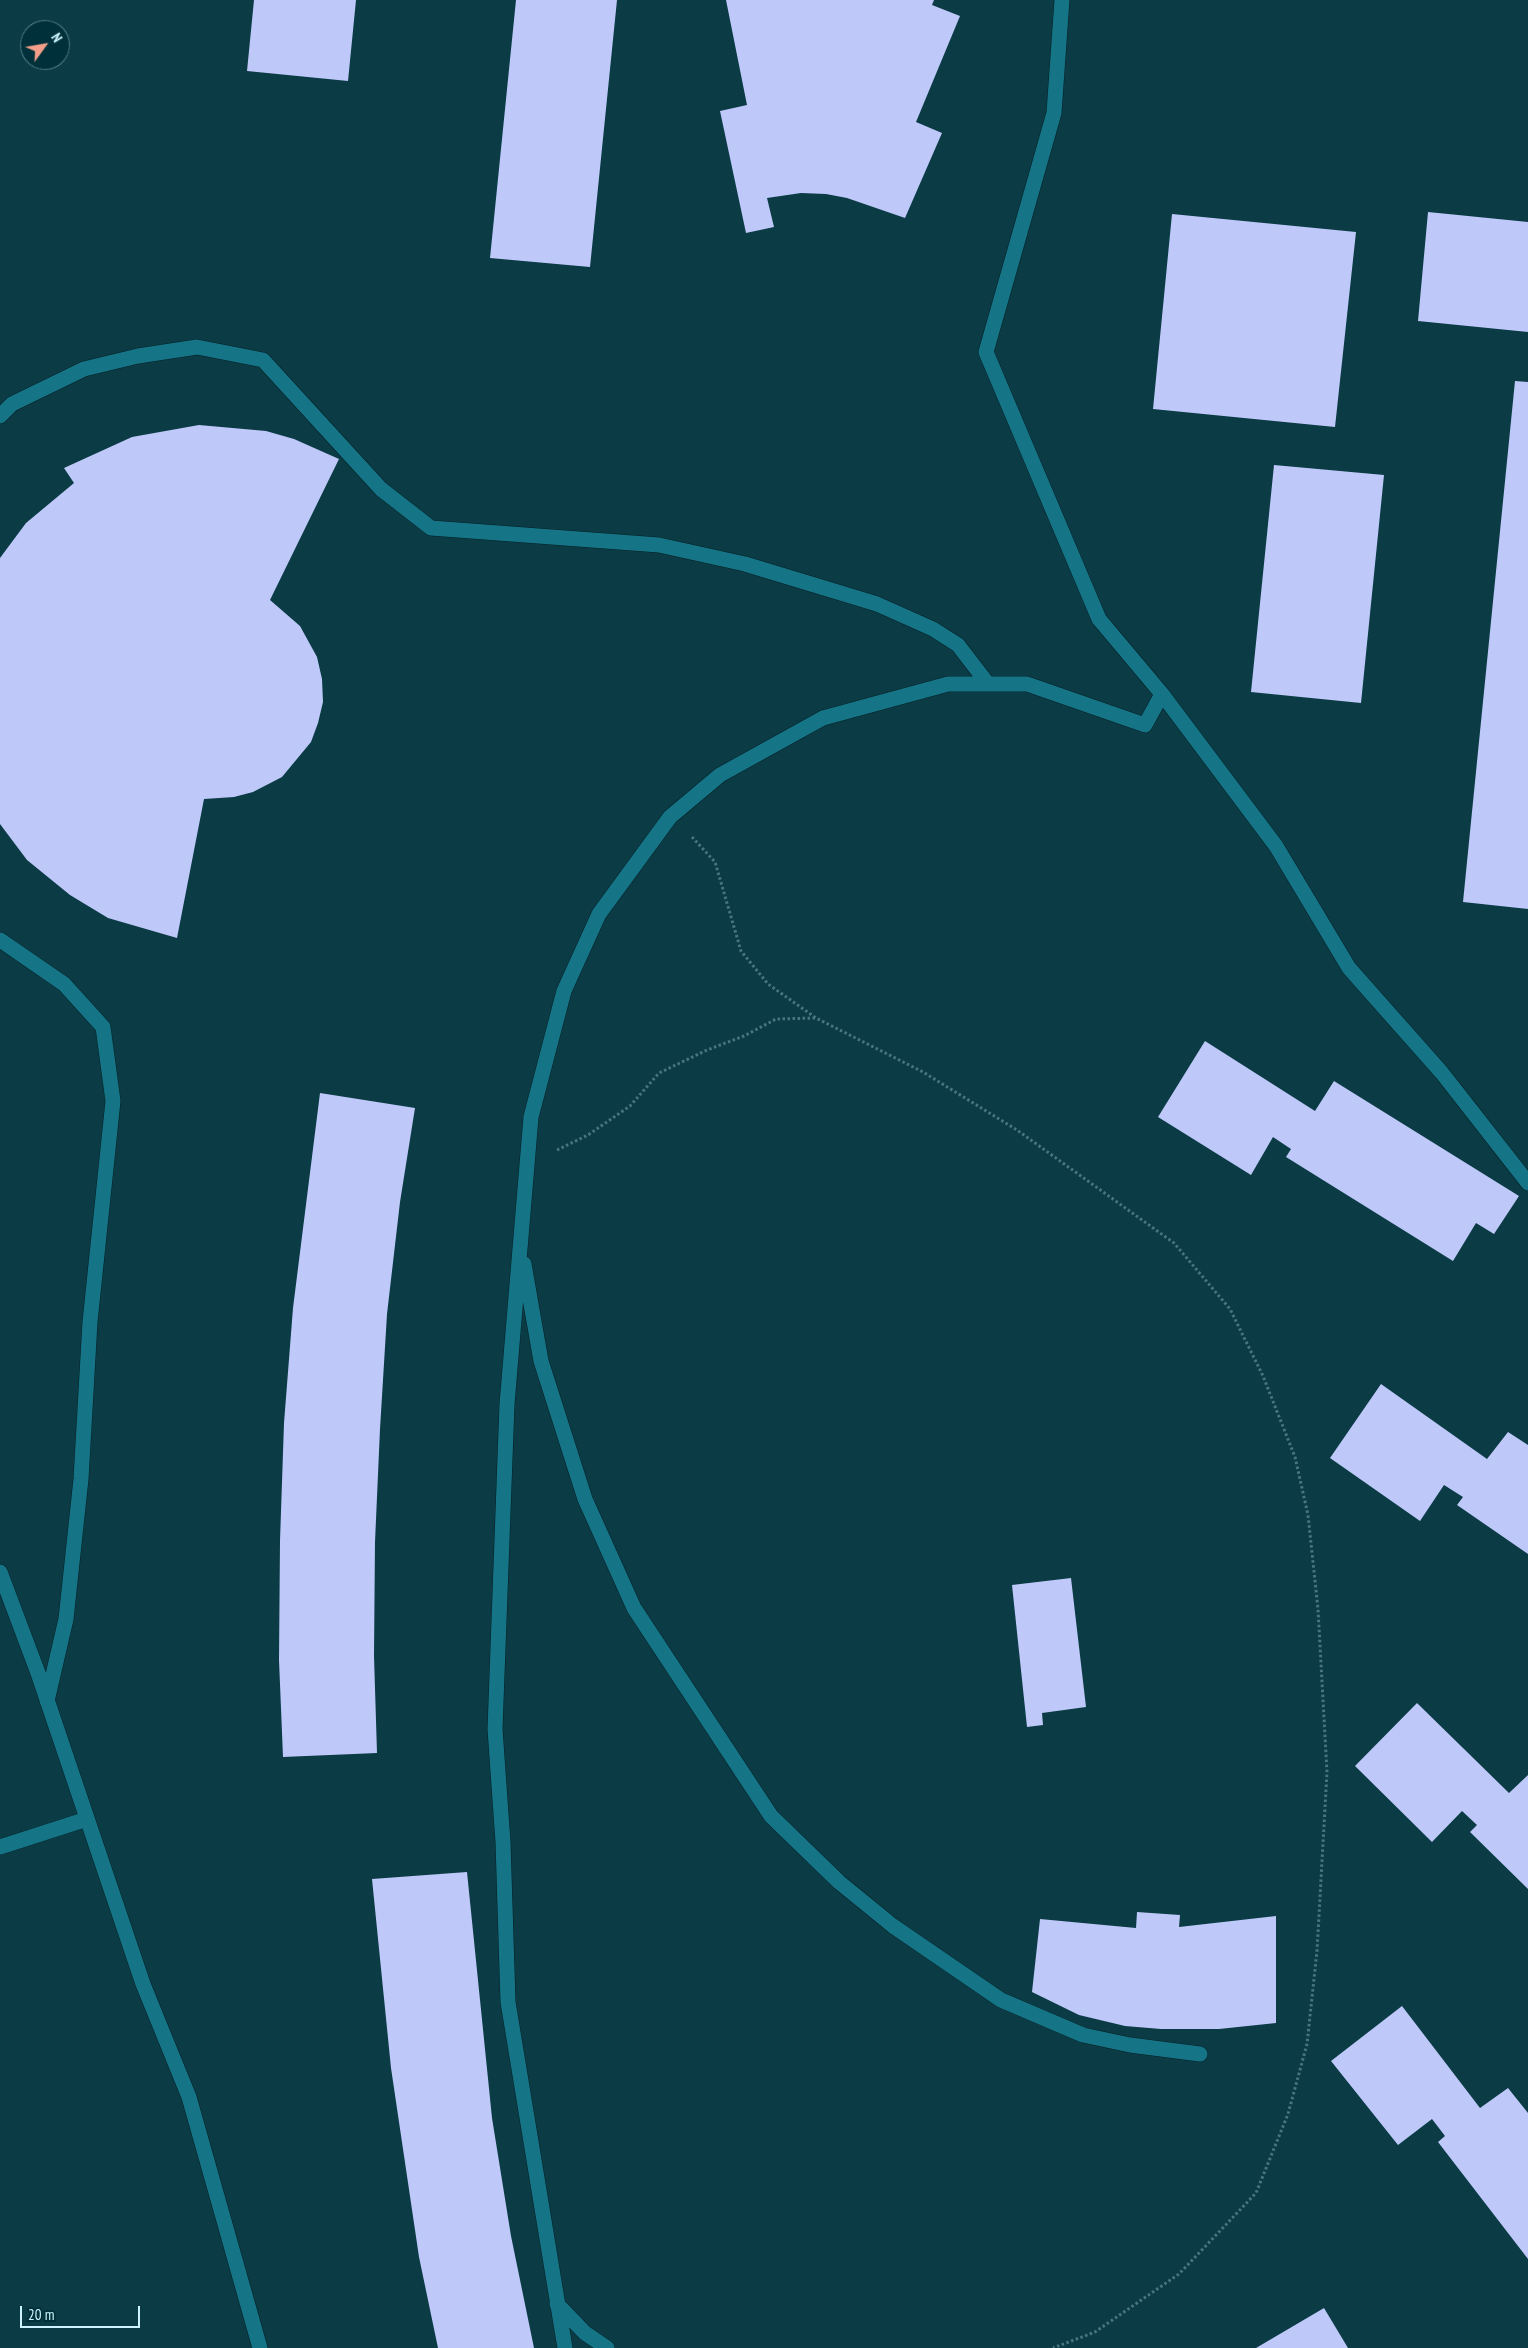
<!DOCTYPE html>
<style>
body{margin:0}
#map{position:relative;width:1528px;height:2348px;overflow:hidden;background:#0b3b45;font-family:"PT Sans Narrow",sans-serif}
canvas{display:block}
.north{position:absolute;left:20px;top:20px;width:50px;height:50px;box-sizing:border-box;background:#00313a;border:1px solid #527f88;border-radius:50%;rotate:58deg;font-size:14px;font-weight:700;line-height:20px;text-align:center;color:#cdf4fe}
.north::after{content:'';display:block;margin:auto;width:18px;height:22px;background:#f49e89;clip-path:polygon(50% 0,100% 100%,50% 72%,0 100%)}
.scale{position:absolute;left:20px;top:2306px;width:120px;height:22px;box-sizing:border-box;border:2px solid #cdf4fe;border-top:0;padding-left:6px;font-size:15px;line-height:18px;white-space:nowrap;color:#cdf4fe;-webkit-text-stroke:4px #00313a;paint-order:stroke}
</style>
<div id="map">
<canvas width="1528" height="2348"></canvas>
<div class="north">N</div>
<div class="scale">20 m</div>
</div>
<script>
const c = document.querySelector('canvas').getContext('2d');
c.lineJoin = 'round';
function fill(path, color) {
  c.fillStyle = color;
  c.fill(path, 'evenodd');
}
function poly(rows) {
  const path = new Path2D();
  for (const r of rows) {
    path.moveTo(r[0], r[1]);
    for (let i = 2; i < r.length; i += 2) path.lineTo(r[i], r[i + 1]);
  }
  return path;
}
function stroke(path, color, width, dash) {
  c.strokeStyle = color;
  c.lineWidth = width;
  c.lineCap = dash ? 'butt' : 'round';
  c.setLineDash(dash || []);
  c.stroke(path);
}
fill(poly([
 [254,0,356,0,348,81,247,71],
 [516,0,617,0,590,267,490,258],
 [726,0,934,0,932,5,960,16,916,122,942,133,905,218,847,198,826,194,801,193,767,198,774,227,746,233,720,111,747,105],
 [1428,212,1528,222,1528,332,1418,321],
 [1172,214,1356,232,1335,427,1153,409],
 [1515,381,1528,382,1528,909,1463,902],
 [199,425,266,431,294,439,339,459,270,600,300,626,317,657,322,679,323,702,318,723,311,742,282,777,253,792,234,797,204,799,177,938,108,918,70,895,27,860,0,824,0,558,26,523,74,483,64,468,132,437],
 [1274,465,1384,475,1361,703,1251,692],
 [1205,1041,1315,1111,1334,1081,1519,1196,1494,1234,1476,1223,1453,1261,1286,1157,1291,1149,1273,1137,1251,1175,1158,1117],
 [320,1093,415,1108,400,1202,387,1314,380,1429,375,1542,374,1656,377,1753,283,1757,279,1660,280,1541,284,1423,293,1308],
 [1381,1384,1487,1459,1508,1432,1528,1445,1528,1554,1457,1505,1463,1497,1444,1485,1420,1521,1330,1458],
 [1071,1578,1086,1707,1042,1713,1043,1725,1027,1727,1012,1585],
 [1417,1703,1509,1793,1528,1775,1528,1889,1470,1832,1477,1825,1462,1811,1432,1842,1355,1766],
 [467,1872,492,2118,511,2236,534,2348,438,2348,419,2257,391,2068,372,1879],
 [1137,1912,1180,1915,1179,1927,1276,1916,1276,2023,1219,2029,1161,2029,1125,2026,1079,2015,1032,1992,1040,1919,1136,1928],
 [1402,2006,1480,2108,1508,2088,1528,2113,1528,2259,1438,2142,1445,2136,1432,2119,1398,2145,1331,2061],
 [1324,2308,1348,2348,1256,2348]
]), '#bec9f9');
const minor = poly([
 [0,416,12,404,84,369,138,356,197,347,263,360,381,489,431,528,659,545,745,564,877,604,933,629,958,645,988,684],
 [1162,694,1276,846,1349,968,1442,1073,1528,1183],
 [0,940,64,984,103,1027,113,1101,90,1322,81,1479,66,1619,47,1701],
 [524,1264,541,1361,585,1499,634,1608,771,1816,839,1882,893,1926,1001,2000,1083,2035,1130,2045,1200,2054],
 [0,1572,38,1673,143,1984,189,2097,260,2348],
 [0,1847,87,1819],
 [557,2304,585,2333,607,2348],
 [565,2348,508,2002,503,1842,495,1729,507,1404,531,1117,564,991,599,914,670,817,720,775,823,718,948,684,1027,684,1145,725,1162,694,1099,619,986,352,1054,113,1062,0]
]);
stroke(minor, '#052026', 16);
stroke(poly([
 [692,837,715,862,741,951,768,984,816,1018,923,1072,1017,1130,1174,1243,1230,1309,1263,1376,1295,1457,1308,1515,1318,1609,1327,1772,1317,1951,1307,2044,1288,2114,1256,2193,1179,2274,1095,2332,1053,2348],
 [557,1150,588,1135,630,1106,659,1073,707,1050,744,1036,776,1019,816,1018]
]), '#48757f', 3, [2.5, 2.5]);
stroke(minor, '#157587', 15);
</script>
